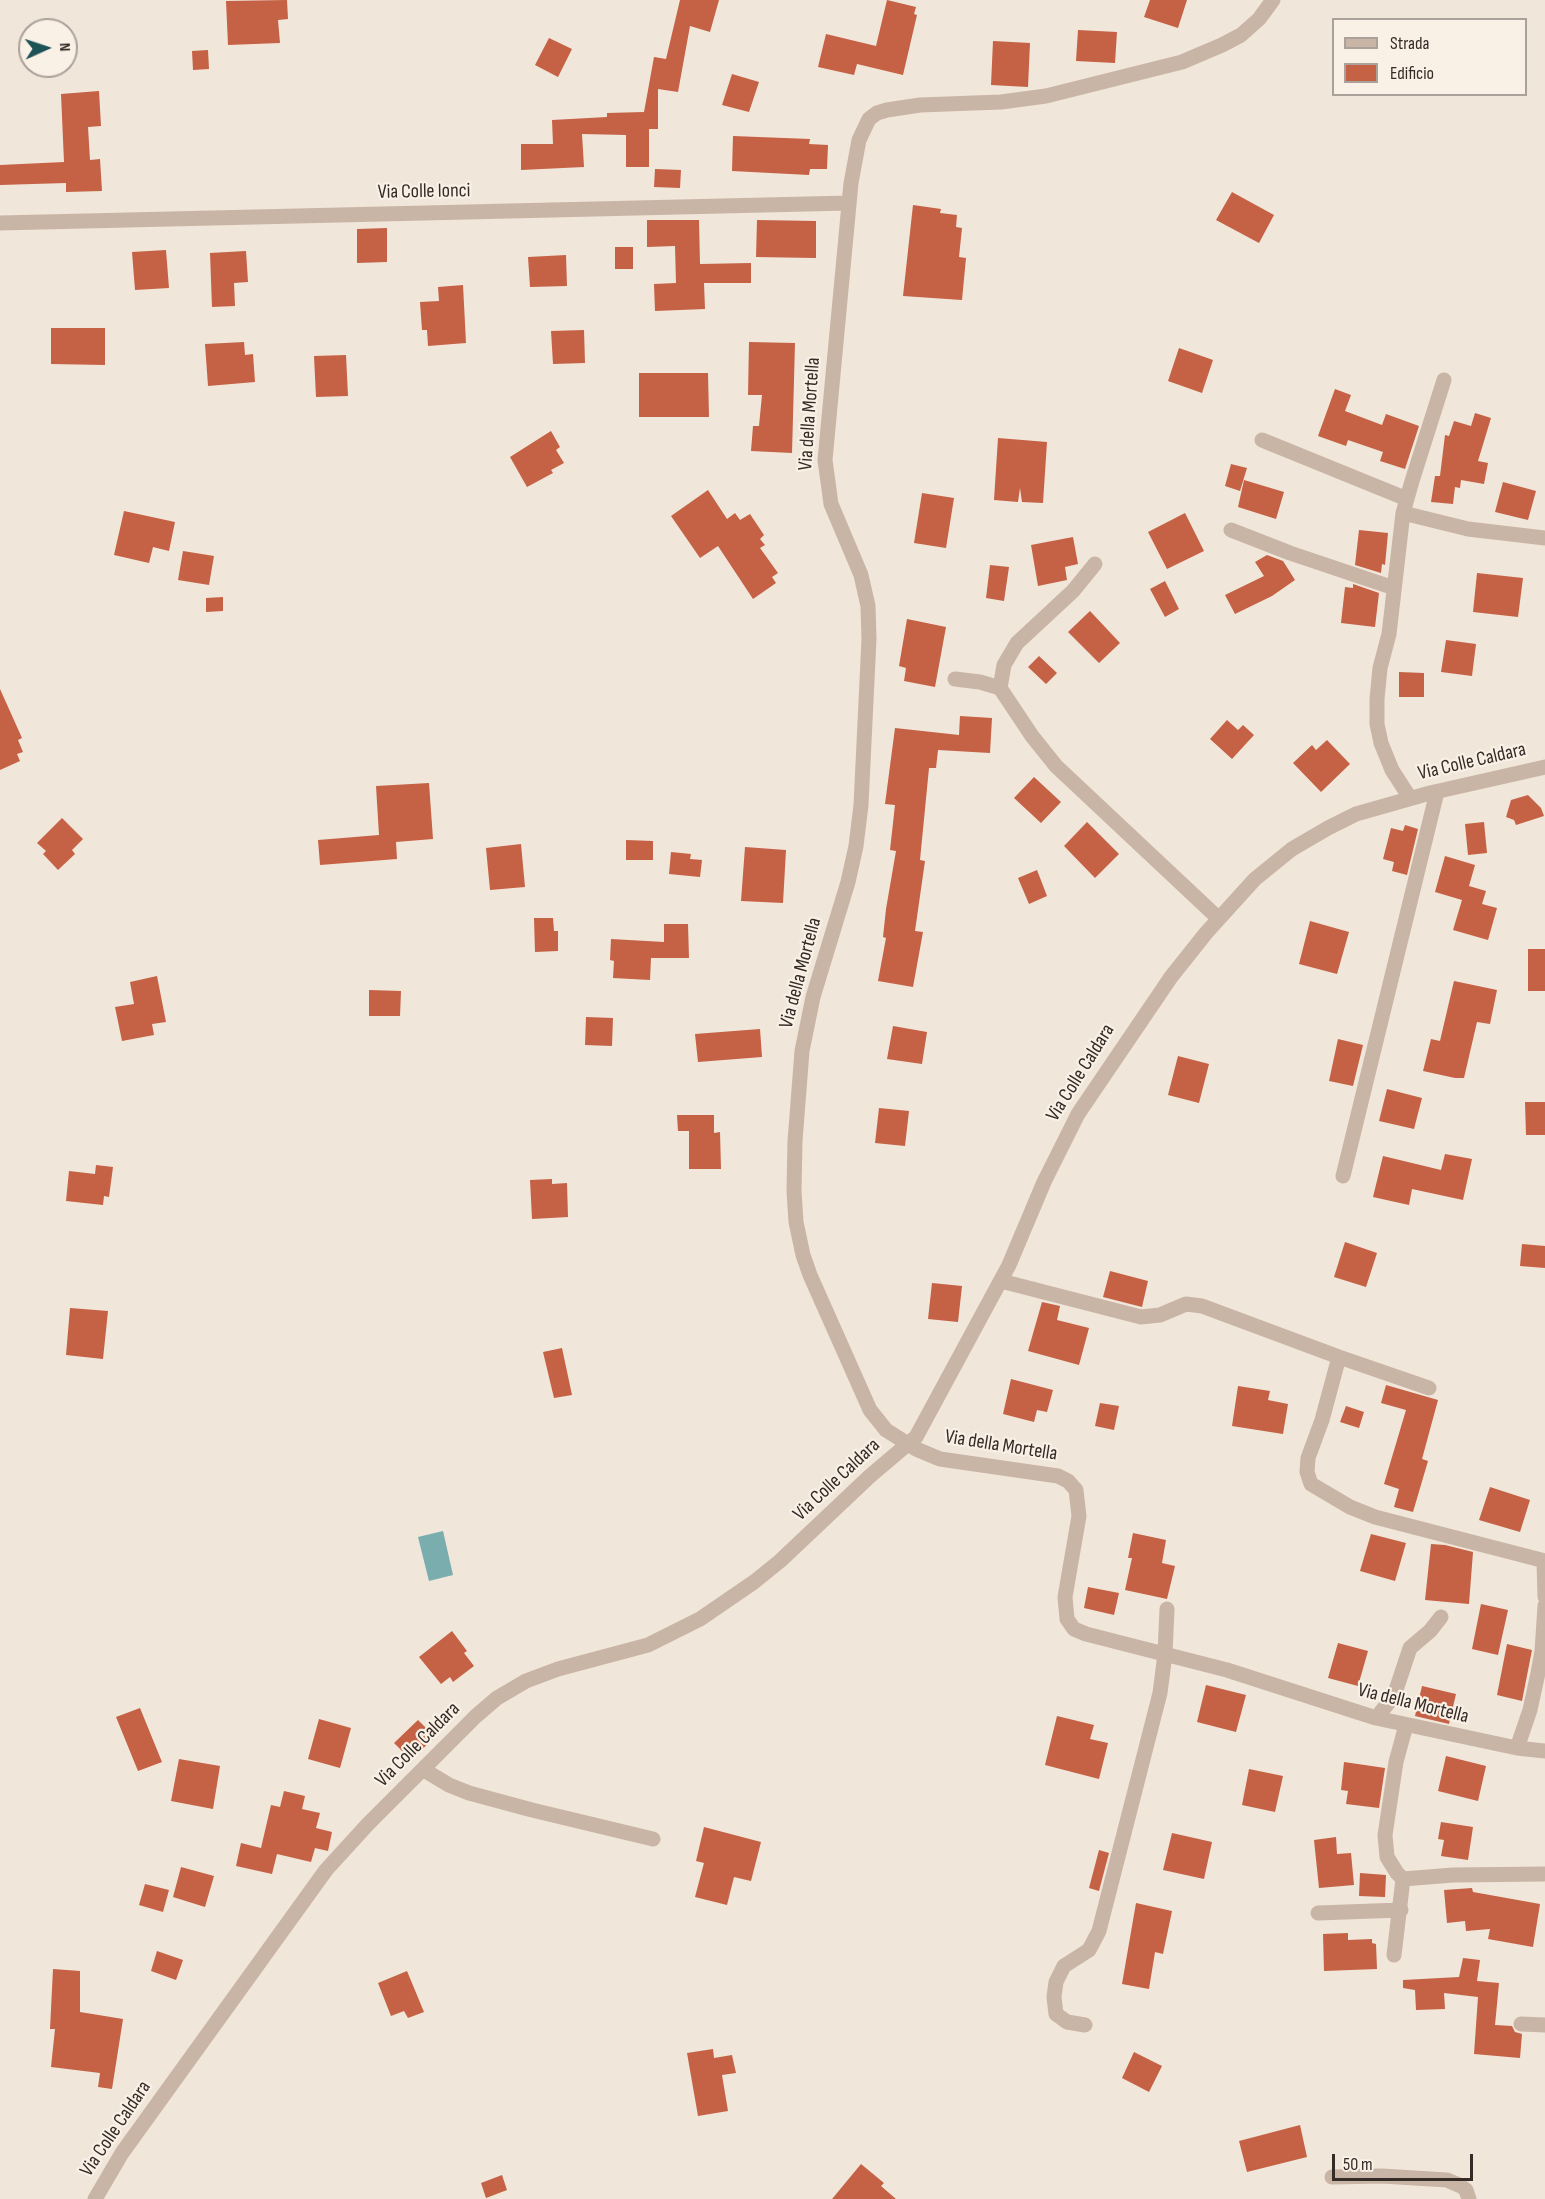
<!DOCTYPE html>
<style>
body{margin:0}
#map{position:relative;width:1545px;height:2199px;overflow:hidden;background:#f1e6da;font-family:"Sofia Sans Condensed",sans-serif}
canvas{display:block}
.legend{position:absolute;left:1332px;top:18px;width:195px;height:78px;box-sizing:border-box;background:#f9f0e6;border:2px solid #aba19a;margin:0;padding:8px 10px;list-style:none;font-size:18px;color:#352b27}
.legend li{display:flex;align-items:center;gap:12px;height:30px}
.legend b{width:30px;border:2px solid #aba19a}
.north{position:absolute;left:18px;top:18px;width:60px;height:60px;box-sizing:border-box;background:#f9f0e6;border:2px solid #aba19a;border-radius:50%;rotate:87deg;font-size:16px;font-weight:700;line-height:24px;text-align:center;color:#352b27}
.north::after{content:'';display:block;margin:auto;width:21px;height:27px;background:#1d5356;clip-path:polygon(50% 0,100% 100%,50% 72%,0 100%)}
.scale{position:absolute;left:1332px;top:2154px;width:141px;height:27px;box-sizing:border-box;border:3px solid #352b27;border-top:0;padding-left:8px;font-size:18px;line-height:21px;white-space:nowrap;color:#352b27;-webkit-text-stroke:4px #f9f0e6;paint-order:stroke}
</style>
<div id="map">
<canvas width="1545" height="2199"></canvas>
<ul class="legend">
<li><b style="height:8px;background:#c9b5a6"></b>Strada</li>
<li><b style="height:16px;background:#c56144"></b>Edificio</li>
</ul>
<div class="north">N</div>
<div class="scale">50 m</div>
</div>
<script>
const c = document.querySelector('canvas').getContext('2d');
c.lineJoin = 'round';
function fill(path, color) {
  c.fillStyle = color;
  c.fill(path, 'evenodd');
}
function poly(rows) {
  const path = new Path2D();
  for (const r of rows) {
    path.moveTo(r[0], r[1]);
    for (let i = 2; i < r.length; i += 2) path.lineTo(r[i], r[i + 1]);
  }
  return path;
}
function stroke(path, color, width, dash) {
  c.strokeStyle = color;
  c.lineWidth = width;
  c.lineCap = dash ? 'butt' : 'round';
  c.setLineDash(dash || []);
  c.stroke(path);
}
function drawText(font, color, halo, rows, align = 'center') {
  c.font = font + ' "Sofia Sans Condensed",sans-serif';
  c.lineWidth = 4.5;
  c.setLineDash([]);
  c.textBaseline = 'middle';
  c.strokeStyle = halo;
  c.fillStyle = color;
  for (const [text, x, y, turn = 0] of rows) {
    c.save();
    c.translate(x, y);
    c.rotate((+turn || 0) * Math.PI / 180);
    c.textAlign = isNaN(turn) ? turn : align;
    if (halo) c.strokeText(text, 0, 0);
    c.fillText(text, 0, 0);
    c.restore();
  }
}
fill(poly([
 [443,1531,453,1575,429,1581,418,1537]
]), '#79adae');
fill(poly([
 [287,0,288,19,278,20,280,43,228,45,226,1],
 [680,0,719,0,710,32,690,26,678,92,658,89,658,129,649,129,649,167,626,167,626,135,582,134,584,167,521,170,521,144,553,144,552,120,607,117,607,113,644,112,654,57,666,59],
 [887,0,916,7,914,14,917,15,903,75,857,64,854,75,818,67,826,34,876,46],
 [1150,0,1187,0,1178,28,1144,17],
 [1078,30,1117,32,1115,63,1076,61],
 [549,38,572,49,558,77,535,65],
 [993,41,1030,43,1028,87,991,85],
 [208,50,209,69,193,70,192,51],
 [732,74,759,82,749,112,722,105],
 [99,91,101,126,88,127,90,160,100,159,102,191,66,192,66,183,0,185,0,165,64,162,61,94],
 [733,136,810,139,809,144,828,145,827,169,810,169,809,175,732,171],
 [655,169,681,170,680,188,654,187],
 [1232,192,1274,215,1259,243,1216,220],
 [913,205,941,209,940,213,957,215,956,227,962,228,959,257,966,258,962,300,903,296],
 [647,220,699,220,700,264,751,263,751,283,704,283,705,309,655,311,654,284,676,283,675,246,647,247],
 [757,220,816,221,816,258,756,257],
 [387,228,387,262,357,263,357,229],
 [615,247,633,247,633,269,615,269],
 [166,250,169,288,135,290,132,252],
 [246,251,248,282,234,283,235,306,212,307,210,253],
 [566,255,567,286,530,287,528,257],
 [463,285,466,343,428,346,427,330,422,330,420,302,439,301,438,287],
 [51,328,105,328,105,365,51,364],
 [584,330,585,363,553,364,551,331],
 [244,342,245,355,253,354,255,382,208,386,205,344],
 [749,342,795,343,792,453,751,451,753,426,759,426,762,395,748,395],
 [1179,348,1213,360,1202,393,1168,381],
 [346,355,348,396,316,397,314,356],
 [639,373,708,373,709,417,639,417],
 [1335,389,1351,395,1345,411,1382,425,1386,414,1419,426,1405,469,1380,461,1383,452,1348,440,1346,446,1318,436],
 [1475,413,1491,418,1478,461,1488,463,1484,484,1461,480,1460,488,1455,487,1453,504,1431,502,1435,476,1440,476,1445,435,1449,436,1454,421,1471,426],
 [551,431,560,447,556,450,564,463,551,470,553,473,527,487,510,457],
 [998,438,1047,442,1043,503,1022,502,1020,488,1018,502,994,500],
 [1231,464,1247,468,1240,491,1225,486],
 [1244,480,1284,492,1276,519,1238,507],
 [1503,482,1536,491,1528,520,1495,512],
 [708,490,727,519,735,513,740,520,750,514,764,535,760,539,765,545,760,548,778,573,772,577,776,583,753,599,718,546,700,558,671,516],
 [922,493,954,498,946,548,914,543],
 [124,511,175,522,169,551,153,547,149,563,114,555],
 [1185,513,1204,551,1167,569,1148,532],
 [1359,530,1388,533,1385,565,1382,564,1381,573,1355,565],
 [1073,537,1078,564,1065,567,1067,580,1038,586,1031,545],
 [183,551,214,556,209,585,178,580],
 [1267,555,1283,561,1295,580,1272,596,1235,614,1225,595,1264,576,1255,562],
 [990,565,1009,567,1004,601,986,598],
 [1477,573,1523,578,1518,617,1473,612],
 [1165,581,1179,609,1165,617,1150,589],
 [1353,584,1379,593,1375,627,1341,623,1345,587,1353,588],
 [223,597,223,611,206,612,206,598],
 [1090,611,1120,643,1099,663,1068,632],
 [907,619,946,627,935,687,904,681,906,668,899,666],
 [1446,640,1476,644,1472,676,1441,672],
 [1039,656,1057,673,1046,684,1028,667],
 [1399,672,1424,673,1424,697,1399,697],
 [0,689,22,738,18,740,23,752,17,754,20,761,0,770],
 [960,716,992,718,990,753,938,750,936,768,929,768,920,860,925,861,915,931,923,932,913,987,878,981,886,938,883,937,886,909,896,851,890,850,895,805,885,804,895,728,959,735],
 [1227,720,1238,730,1243,725,1254,735,1232,759,1210,739],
 [1327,740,1350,764,1321,792,1293,763,1312,745,1316,750],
 [1034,777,1061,802,1041,823,1014,798],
 [429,783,433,839,396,842,397,859,320,865,318,840,379,835,376,786],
 [1528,795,1541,808,1544,816,1516,825,1514,820,1506,817,1511,800],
 [62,818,83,839,72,850,75,854,58,870,43,854,46,851,37,843],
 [1087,822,1119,854,1095,878,1064,846],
 [1484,822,1487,853,1468,855,1465,824],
 [1405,825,1418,829,1407,875,1392,871,1394,862,1383,859,1391,828,1403,831],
 [626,840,653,841,653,860,626,860],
 [521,844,525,887,490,890,486,848],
 [745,847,786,850,783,903,741,901],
 [671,852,691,854,690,859,702,860,700,877,669,874],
 [1445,856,1475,865,1469,886,1486,891,1482,904,1497,908,1488,940,1453,930,1462,900,1435,892],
 [1037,870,1047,896,1029,904,1018,878],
 [534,918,553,918,554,931,558,931,558,951,535,952],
 [1310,921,1349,932,1337,974,1299,964],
 [664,924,688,924,689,958,651,958,650,980,613,978,614,961,610,960,611,939,664,942],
 [1528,949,1545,949,1545,991,1528,991],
 [157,976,166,1022,152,1024,154,1035,122,1041,115,1007,134,1004,130,982],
 [1454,981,1497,990,1490,1024,1477,1022,1464,1078,1455,1078,1423,1071,1431,1039,1440,1041],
 [369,990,401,991,400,1016,369,1016],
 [586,1017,613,1018,612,1046,585,1045],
 [893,1026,927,1032,922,1064,887,1059],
 [760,1029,762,1057,698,1062,695,1034],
 [1338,1039,1363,1045,1353,1086,1329,1081],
 [1178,1056,1209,1064,1199,1103,1168,1095],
 [1387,1089,1422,1098,1414,1129,1379,1121],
 [1525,1102,1545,1102,1545,1135,1526,1135],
 [879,1108,909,1111,905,1146,875,1143],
 [677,1115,714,1115,714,1133,720,1132,721,1169,689,1169,689,1131,678,1131],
 [1445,1154,1472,1159,1463,1200,1412,1189,1409,1205,1373,1197,1383,1156,1441,1170],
 [96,1165,113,1167,109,1197,104,1196,103,1205,66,1201,69,1171,95,1174],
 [552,1179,552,1184,567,1183,568,1217,532,1219,530,1180],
 [1345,1242,1377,1253,1366,1287,1334,1277],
 [1522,1244,1545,1246,1545,1268,1520,1266],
 [1110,1271,1148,1281,1142,1307,1103,1297],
 [932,1283,962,1286,958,1322,928,1319],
 [1042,1302,1060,1306,1057,1320,1089,1328,1079,1365,1028,1351],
 [70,1308,108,1311,103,1359,66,1355],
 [562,1348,572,1395,554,1398,543,1352],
 [1011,1379,1053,1390,1047,1412,1037,1410,1034,1422,1003,1414],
 [1386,1385,1438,1400,1422,1459,1428,1461,1413,1512,1394,1507,1399,1489,1384,1484,1406,1410,1381,1403],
 [1238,1386,1270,1391,1268,1400,1288,1404,1283,1434,1232,1426],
 [1100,1403,1119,1406,1114,1430,1095,1426],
 [1346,1406,1364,1412,1359,1428,1340,1422],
 [1490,1487,1530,1500,1520,1532,1479,1520],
 [1133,1533,1166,1540,1162,1563,1175,1566,1167,1599,1125,1590,1132,1558,1128,1558],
 [1371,1534,1406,1543,1395,1581,1360,1571],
 [1431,1544,1445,1545,1473,1552,1469,1604,1425,1600],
 [1088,1587,1119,1593,1114,1615,1084,1608],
 [1481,1604,1508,1610,1498,1655,1472,1649],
 [452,1631,467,1651,464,1653,474,1666,453,1682,450,1677,441,1684,419,1657],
 [1338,1643,1368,1651,1358,1686,1328,1678],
 [1507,1644,1532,1650,1522,1701,1497,1695],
 [1206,1685,1246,1695,1236,1732,1197,1722],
 [1422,1686,1456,1694,1449,1724,1415,1716],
 [140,1708,162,1762,138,1771,116,1717],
 [1057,1716,1094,1725,1090,1739,1108,1743,1099,1779,1045,1765],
 [319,1719,351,1728,340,1768,308,1759],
 [418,1720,435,1737,411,1760,394,1743],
 [1446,1756,1486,1766,1478,1801,1438,1791],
 [179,1759,220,1766,213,1809,171,1801],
 [1344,1762,1385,1768,1379,1808,1346,1804,1348,1791,1341,1790],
 [1249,1769,1283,1776,1275,1812,1242,1805],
 [284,1791,305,1796,302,1809,320,1813,316,1828,332,1832,328,1851,315,1848,311,1862,277,1854,272,1874,236,1866,241,1843,261,1848,271,1805,280,1807],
 [1441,1822,1473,1827,1468,1860,1441,1856,1444,1840,1438,1839],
 [704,1827,761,1842,751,1881,734,1877,727,1905,695,1897,704,1863,696,1861],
 [1172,1833,1212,1842,1204,1879,1163,1870],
 [1336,1837,1337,1854,1351,1853,1354,1885,1319,1888,1314,1840],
 [1099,1850,1109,1853,1099,1891,1089,1888],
 [181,1867,214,1876,205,1907,173,1897],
 [1360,1873,1386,1875,1385,1897,1359,1896],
 [145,1884,169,1890,163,1912,139,1905],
 [1472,1888,1473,1892,1540,1904,1533,1947,1488,1939,1490,1929,1466,1931,1465,1921,1447,1923,1444,1890],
 [1136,1903,1172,1911,1163,1954,1155,1952,1149,1989,1122,1984],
 [1348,1933,1348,1940,1372,1939,1372,1943,1376,1944,1377,1969,1324,1971,1323,1934],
 [157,1951,183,1960,176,1980,151,1971],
 [1463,1958,1480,1960,1477,1981,1499,1983,1495,2025,1512,2026,1515,2032,1522,2034,1520,2058,1474,2054,1478,1997,1444,1993,1445,2009,1416,2010,1415,1990,1403,1988,1403,1980,1459,1977],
 [53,1969,80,1971,80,2012,123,2019,112,2089,98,2087,100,2073,51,2067,55,2029,50,2029],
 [407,1971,424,2012,408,2018,404,2011,391,2016,378,1983],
 [713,2049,714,2058,732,2055,736,2073,722,2075,728,2111,698,2116,687,2053],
 [1134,2052,1162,2066,1149,2092,1122,2078],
 [1300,2125,1307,2157,1247,2172,1239,2141],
 [861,2164,884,2183,881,2186,896,2199,832,2199],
 [502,2175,507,2190,486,2198,481,2183]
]), '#c56144');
stroke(poly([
 [1273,0,1259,19,1241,35,1222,45,1182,62,1046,96,1001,102,920,105,887,110,877,113,869,119,859,140,851,183,825,460,831,504,861,575,868,606,869,639,861,805,856,846,848,882,813,997,802,1051,795,1141,794,1191,796,1222,803,1255,810,1275,870,1410,886,1430,916,1449,940,1459,1058,1476,1068,1481,1076,1490,1079,1516,1065,1597,1067,1619,1074,1629,1086,1634,1227,1670,1376,1718,1517,1748,1545,1751],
 [0,223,849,203],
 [1262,440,1407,499],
 [1403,513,1468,529,1545,538],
 [1231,530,1290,553,1394,588],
 [955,679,980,682,1000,688,1032,736,1056,766,1218,918],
 [1000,688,1004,665,1017,643,1073,591,1095,564],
 [1410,798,1392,770,1381,743,1377,724,1377,699,1380,668,1389,634,1403,513,1412,481,1444,380],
 [1343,1176,1437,792],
 [1001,1281,1141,1317,1160,1315,1186,1304,1202,1306,1339,1357,1429,1388],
 [1339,1357,1322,1420,1308,1458,1307,1472,1311,1484,1350,1507,1375,1517,1545,1561],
 [1544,1561,1545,1597],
 [1376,1718,1394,1696,1410,1648,1430,1631,1441,1617],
 [1406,1725,1396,1762,1385,1835,1387,1857,1397,1873,1403,1879,1453,1875,1545,1874],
 [1517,1748,1530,1710,1538,1673,1542,1651,1545,1606],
 [424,1770,449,1785,469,1793,532,1810,653,1839],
 [1318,1913,1401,1910],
 [1394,1955,1403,1879],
 [1521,2024,1545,2025],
 [1085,2025,1067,2022,1056,2014,1054,1997,1056,1982,1064,1966,1089,1950,1099,1931,1160,1693,1165,1654,1167,1609],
 [1332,2177,1382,2176,1447,2180,1461,2186,1466,2190,1469,2199],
 [95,2199,122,2153,326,1870,368,1824,476,1716,497,1698,526,1681,558,1669,648,1645,700,1619,754,1582,780,1561,870,1476,916,1437,1009,1265,1044,1182,1078,1114,1171,977,1206,933,1255,879,1292,849,1328,828,1356,814,1430,793,1545,767]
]), '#c9b5a6', 15);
drawText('20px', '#352b27', '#f9f0e6', [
 ["Via Colle Ionci",424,192,-1],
 ["Via della Mortella",810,414,-86],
 ["Via Colle Caldara",1472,762,-13],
 ["Via della Mortella",801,973,-75],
 ["Via Colle Caldara",1081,1073,-58],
 ["Via della Mortella",1001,1446,9],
 ["Via Colle Caldara",837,1480,-43],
 ["Via della Mortella",1413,1704,14],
 ["Via Colle Caldara",418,1745,-45],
 ["Via Colle Caldara",116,2129,-56]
]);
</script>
